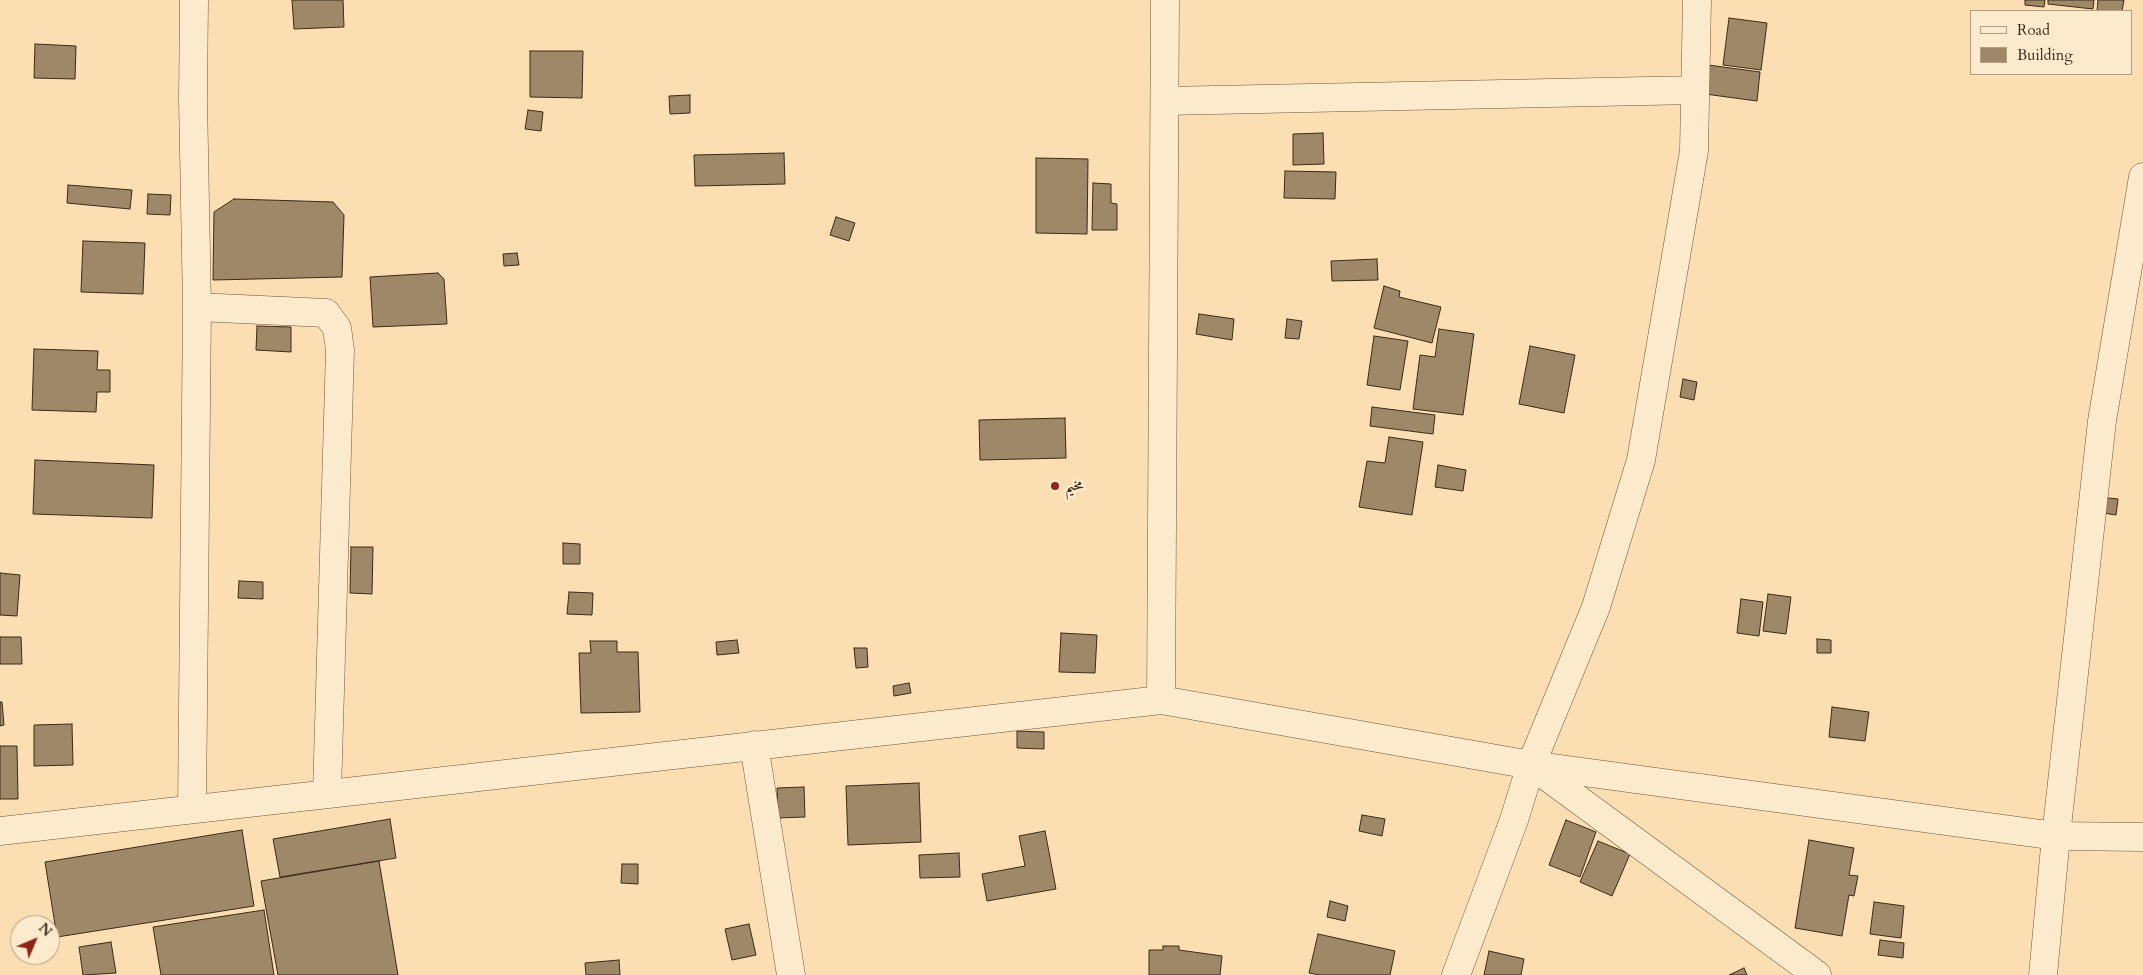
<!DOCTYPE html>
<meta charset="utf-8">
<style>
body{margin:0}
#map{position:relative;width:2143px;height:975px;overflow:hidden;background:#fbdfb2;font-family:Cardo,serif}
canvas{display:block}
.legend{position:absolute;left:1970px;top:10px;width:162px;height:65px;box-sizing:border-box;background:#fceacd;border:1px solid #af9d85;margin:0;padding:6px 9px;list-style:none;font-size:15px;color:#3b2a18}
.legend li{display:flex;align-items:center;gap:10px;height:25px}
.legend b{width:25px;border:1px solid #af9d85}
.north{position:absolute;left:10px;top:915px;width:50px;height:50px;box-sizing:border-box;background:#fceacd;border:1px solid #af9d85;border-radius:50%;rotate:45deg;font-size:14px;font-weight:700;line-height:20px;text-align:center;color:#3b2a18}
.north::after{content:'';display:block;margin:auto;width:18px;height:22px;background:#8f2418;clip-path:polygon(50% 0,100% 100%,50% 72%,0 100%)}
</style>
<div id="map">
<canvas width="2143" height="975"></canvas>
<ul class="legend">
<li><b style="height:6px;background:#fceacd"></b>Road</li>
<li><b style="height:14px;background:#9f8868"></b>Building</li>
</ul>
<div class="north">N</div>
</div>
<script>
const c = document.querySelector('canvas').getContext('2d');
c.lineJoin = 'round';
function fill(path, color) {
  c.fillStyle = color;
  c.fill(path, 'evenodd');
}
function poly(rows) {
  const path = new Path2D();
  for (const r of rows) {
    path.moveTo(r[0], r[1]);
    for (let i = 2; i < r.length; i += 2) path.lineTo(r[i], r[i + 1]);
  }
  return path;
}
function stroke(path, color, width, dash) {
  c.strokeStyle = color;
  c.lineWidth = width;
  c.lineCap = dash ? 'butt' : 'round';
  c.setLineDash(dash || []);
  c.stroke(path);
}
function drawText(font, color, halo, rows, align = 'center') {
  c.font = font + ' Cardo,Amiri,serif';
  c.lineWidth = 5;
  c.setLineDash([]);
  c.textBaseline = 'middle';
  c.strokeStyle = halo;
  c.fillStyle = color;
  for (const [text, x, y, turn = 0] of rows) {
    c.save();
    c.translate(x, y);
    c.rotate((+turn || 0) * Math.PI / 180);
    c.textAlign = isNaN(turn) ? turn : align;
    if (halo) c.strokeText(text, 0, 0);
    c.fillText(text, 0, 0);
    c.restore();
  }
}
const building = poly([
 [292,0,343,0,344,27,294,29,292,0],
 [2025,0,2045,0,2044,7,2025,5,2025,0],
 [2048,0,2094,0,2093,9,2048,4,2048,0],
 [2098,0,2124,0,2122,11,2097,11,2098,0],
 [1729,18,1767,23,1761,70,1723,65,1729,18],
 [35,44,76,46,75,79,34,78,35,44],
 [530,51,583,51,582,98,530,97,530,51],
 [1708,65,1760,72,1757,101,1705,94,1708,65],
 [690,95,690,113,670,114,669,96,690,95],
 [528,110,543,112,541,131,525,129,528,110],
 [1323,133,1324,164,1293,165,1293,134,1323,133],
 [784,153,785,184,695,186,694,155,784,153],
 [1036,158,1088,159,1087,234,1036,233,1036,158],
 [1285,171,1336,172,1335,199,1284,198,1285,171],
 [1093,183,1111,184,1111,203,1117,204,1117,230,1092,230,1093,183],
 [68,185,132,190,130,209,67,203,68,185],
 [148,194,171,195,170,215,147,214,148,194],
 [234,199,333,202,344,215,342,277,213,280,214,212,234,199],
 [836,217,855,223,849,241,830,235,836,217],
 [83,241,145,243,143,294,81,292,83,241],
 [517,253,519,265,504,266,503,254,517,253],
 [1377,259,1378,280,1332,281,1331,261,1377,259],
 [438,273,444,279,447,324,373,327,370,277,438,273],
 [1384,286,1400,291,1399,297,1441,307,1432,343,1374,328,1384,286],
 [1199,314,1234,319,1232,340,1196,334,1199,314],
 [1287,319,1302,321,1299,339,1285,338,1287,319],
 [257,326,291,327,291,352,256,350,257,326],
 [1439,329,1474,334,1463,415,1413,409,1420,355,1435,357,1439,329],
 [1374,336,1408,341,1400,390,1367,385,1374,336],
 [1530,346,1575,355,1564,413,1519,404,1530,346],
 [34,349,98,351,97,370,110,370,110,392,97,392,96,412,32,410,34,349],
 [1683,379,1697,382,1694,400,1680,397,1683,379],
 [1372,407,1435,415,1433,434,1370,426,1372,407],
 [1065,418,1066,458,980,460,979,420,1065,418],
 [1389,437,1423,442,1412,515,1359,507,1367,461,1385,463,1389,437],
 [35,460,154,465,152,518,33,514,35,460],
 [1438,465,1466,470,1463,491,1435,487,1438,465],
 [2099,497,2118,499,2116,515,2097,512,2099,497],
 [563,543,580,544,580,564,563,564,563,543],
 [351,547,373,547,372,594,350,593,351,547],
 [0,573,20,575,17,616,0,615,0,573],
 [239,581,263,582,263,599,238,598,239,581],
 [569,592,593,593,592,615,567,614,569,592],
 [1768,594,1791,597,1786,634,1763,631,1768,594],
 [1741,599,1763,602,1759,636,1737,633,1741,599],
 [1061,633,1097,635,1095,673,1059,672,1061,633],
 [0,637,21,637,22,664,0,664,0,637],
 [1817,639,1831,640,1831,653,1817,653,1817,639],
 [737,640,739,653,717,655,716,642,737,640],
 [590,641,617,641,617,652,638,652,640,712,581,713,579,653,591,653,590,641],
 [854,648,867,648,868,667,856,668,854,648],
 [909,683,911,693,894,696,893,686,909,683],
 [0,702,2,702,4,725,0,726,0,702],
 [1832,707,1869,712,1865,741,1829,737,1832,707],
 [72,724,73,765,34,766,34,725,72,724],
 [1017,731,1044,732,1044,749,1017,748,1017,731],
 [0,746,17,746,18,799,0,799,0,746],
 [919,783,921,842,848,845,846,786,919,783],
 [804,787,805,817,778,818,777,788,804,787],
 [1362,815,1385,819,1382,836,1359,831,1362,815],
 [390,819,396,858,280,877,273,839,390,819],
 [1566,820,1596,832,1580,877,1549,865,1566,820],
 [242,830,254,906,57,937,45,862,242,830],
 [1045,831,1056,889,987,901,982,874,1025,866,1019,836,1045,831],
 [1809,840,1854,848,1849,875,1858,876,1854,896,1849,895,1842,936,1795,928,1809,840],
 [1598,841,1630,854,1612,896,1580,882,1598,841],
 [959,853,960,877,920,878,919,855,959,853],
 [379,861,398,975,278,975,261,881,379,861],
 [622,864,638,864,638,884,621,883,622,864],
 [1330,901,1348,906,1345,921,1327,917,1330,901],
 [1874,902,1904,906,1901,938,1870,934,1874,902],
 [264,910,274,975,161,975,153,927,264,910],
 [749,924,756,955,732,960,725,929,749,924],
 [1318,934,1395,951,1390,975,1320,975,1309,973,1318,934],
 [1880,940,1904,943,1903,958,1878,955,1880,940],
 [111,942,116,973,83,975,79,947,111,942],
 [1163,946,1179,946,1179,950,1222,956,1220,975,1149,975,1149,950,1163,950,1163,946],
 [1489,951,1524,959,1521,975,1484,975,1489,951],
 [619,960,620,975,586,975,585,963,619,960],
 [1744,968,1747,975,1729,975,1744,968]
]);
fill(building, '#9f8868');
stroke(building, '#3b2a18', 1);
const minor = poly([
 [1165,101,1695,90],
 [197,307,326,313,337,328,340,350,327,793],
 [1161,700,1165,0],
 [754,745,791,975],
 [1534,767,1817,975],
 [192,808,197,307,193,99,194,0],
 [0,831,1161,700,1531,765,2056,836,2143,837],
 [1456,975,1514,820,1531,765,1596,607,1641,460,1694,151,1697,0],
 [2043,975,2056,836,2102,421,2143,177]
]);
stroke(minor, '#6b573e', 29);
stroke(minor, '#fceacd', 28);
for (const [x, y, r, color] of [
 [1055,486,5,"#8f2418"]
]) {
  const dot = new Path2D();
  dot.arc(x, y, r, 0, 2 * Math.PI);
  c.fillStyle = color;
  c.fill(dot);
  stroke(dot, '#fceacd', 2);
}
drawText('16px', '#3b2a18', '#fceacd', [
 ["مخيم",1065,486]
], 'left');
</script>
